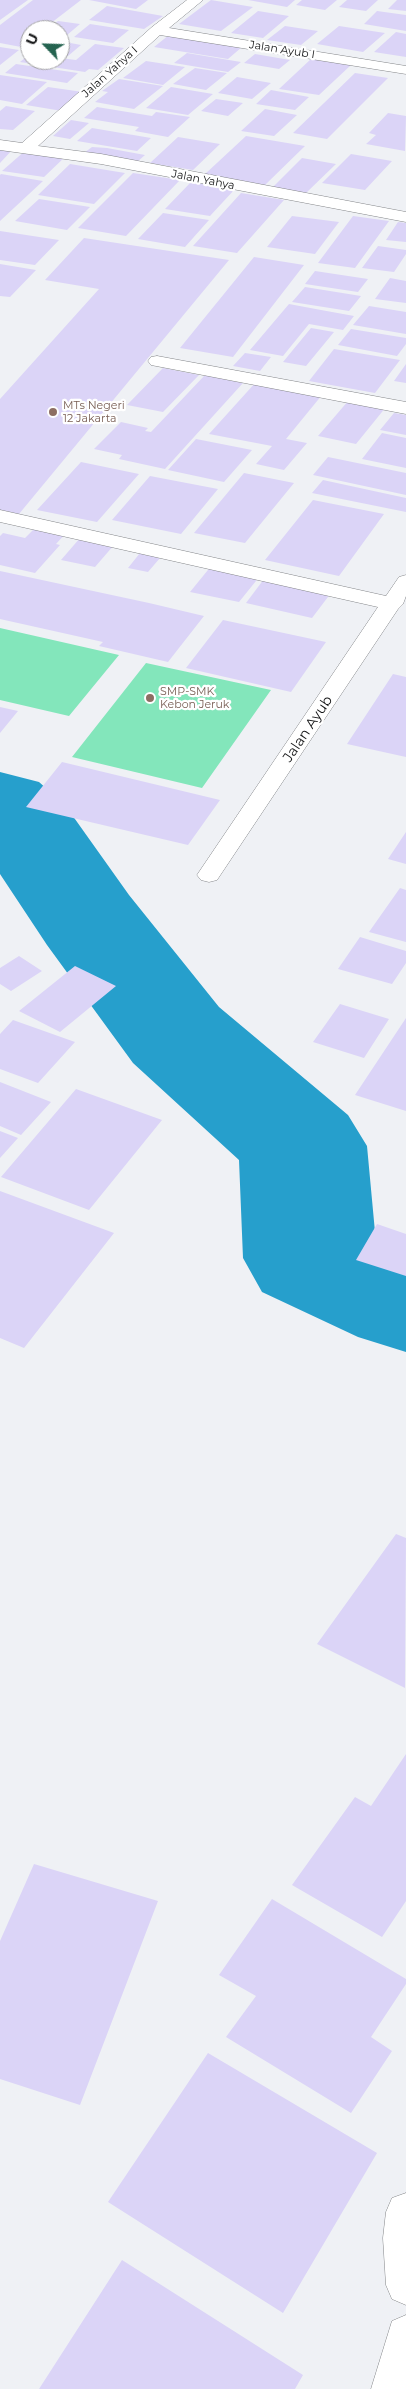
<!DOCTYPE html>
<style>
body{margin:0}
#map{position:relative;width:406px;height:2389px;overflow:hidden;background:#eff1f5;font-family:Montserrat,sans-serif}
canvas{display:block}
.north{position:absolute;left:20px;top:20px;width:50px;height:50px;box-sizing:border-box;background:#fff;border:1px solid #a1a1a2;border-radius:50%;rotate:294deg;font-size:14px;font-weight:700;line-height:20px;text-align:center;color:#141516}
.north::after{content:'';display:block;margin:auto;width:18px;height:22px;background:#256350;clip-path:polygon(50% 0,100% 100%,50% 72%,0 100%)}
</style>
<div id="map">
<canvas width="406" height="2389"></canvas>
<div class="north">U</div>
</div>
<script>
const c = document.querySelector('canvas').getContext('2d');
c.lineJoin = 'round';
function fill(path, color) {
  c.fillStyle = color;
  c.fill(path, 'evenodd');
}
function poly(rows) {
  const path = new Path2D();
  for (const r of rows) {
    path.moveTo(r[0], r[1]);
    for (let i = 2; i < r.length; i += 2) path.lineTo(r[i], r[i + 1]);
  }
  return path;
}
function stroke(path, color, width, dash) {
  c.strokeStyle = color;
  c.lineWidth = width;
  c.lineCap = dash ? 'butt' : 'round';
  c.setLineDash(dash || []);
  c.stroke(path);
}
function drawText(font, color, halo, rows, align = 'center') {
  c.font = font + ' Montserrat,sans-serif';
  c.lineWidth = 4.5;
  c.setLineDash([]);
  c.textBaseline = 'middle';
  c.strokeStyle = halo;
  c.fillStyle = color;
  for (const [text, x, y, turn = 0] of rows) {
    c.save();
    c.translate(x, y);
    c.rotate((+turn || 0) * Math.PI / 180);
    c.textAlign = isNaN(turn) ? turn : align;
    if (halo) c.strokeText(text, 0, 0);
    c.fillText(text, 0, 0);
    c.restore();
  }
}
fill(poly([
 [0,628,119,655,69,716,0,700],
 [146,663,271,690,202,788,72,757]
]), '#83e6bb');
fill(poly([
 [0,772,39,782,65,805,129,895,219,1007,348,1115,367,1146,375,1232,406,1245,406,1352,358,1337,262,1292,243,1258,239,1160,133,1063,47,945,0,874,0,772]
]), '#269fcc');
fill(poly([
 [0,0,28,0,0,20],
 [33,0,81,0,42,30,30,30,30,39,21,47,0,43,0,25],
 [89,0,148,0,136,9],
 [211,0,253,7,221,31,179,24],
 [248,0,295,0,287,7],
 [302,0,337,0,325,10,296,5],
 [347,0,378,0,366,11,339,7],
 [397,0,406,0,406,11,388,9],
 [107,6,163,16,144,29,89,20],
 [258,11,289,16,263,38,231,33],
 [377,11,406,15,406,31,364,24],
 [58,21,80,24,60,41,60,30,46,30],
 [90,24,129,30,113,43,74,37],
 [285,26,318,31,301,45,267,40],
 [339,26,385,33,363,52,317,44],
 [396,32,406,34,406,57,374,52],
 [169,35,242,47,228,59,154,47],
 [60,41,81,45,68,56,60,55],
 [95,44,124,48,98,70,89,69,85,72,20,62,30,54,30,60,60,60,60,58,76,60],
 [0,47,19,50,0,65],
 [187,53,241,62,228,72,174,63],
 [255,54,290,60,279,69,244,63],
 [311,59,351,65,319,95,279,89],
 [146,61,185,67,163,85,123,78],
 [16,64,78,73,67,83,5,73],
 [195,68,227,73,206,90,173,84],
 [355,73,388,78,327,139,293,133],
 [0,75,47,82,22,104,0,100],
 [237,77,271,83,252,99,218,93],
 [119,79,163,86,134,109,95,102,108,92,102,91],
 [48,87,83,92,62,111,26,105],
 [171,87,213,94,188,115,146,108],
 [271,90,309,97,295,110,256,104],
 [216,99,243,103,228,116,201,111],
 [6,106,35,111,13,130,0,129,0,111],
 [97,107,152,116,156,112,190,117,168,137,135,131,139,127,84,118],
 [265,109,297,115,274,136,241,131],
 [388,113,406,116,405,151,366,144,376,135,369,133],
 [71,120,89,123,70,139,53,136],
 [92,128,151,138,137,151,77,141],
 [246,136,305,146,265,185,204,175],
 [178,137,220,144,193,170,150,163],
 [0,147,14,148,0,163],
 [92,147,107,148,145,155,137,162,84,153],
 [26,150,66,156,44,177,2,171],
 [351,154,392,161,365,190,322,183],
 [302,158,336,164,306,193,272,188],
 [70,164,125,173,94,204,38,195],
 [133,173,180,180,126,236,78,228],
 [1,174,43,181,0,221,0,175],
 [191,182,235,189,210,216,165,209],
 [241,193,284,200,237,253,193,246],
 [39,199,90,207,67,230,15,221],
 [163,213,209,220,185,247,138,239],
 [292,216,339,222,315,254,267,247],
 [353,216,389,221,355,268,318,263],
 [398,222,406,223,406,242,386,240],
 [0,231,59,240,35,265,0,260],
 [84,238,229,260,19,514,0,510,0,399,99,289,45,280],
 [378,246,406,250,406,254,394,272,362,268],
 [254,257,304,265,233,357,180,348],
 [0,264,36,270,10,297,0,296],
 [315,271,368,279,358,292,305,284],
 [390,278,406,281,406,303,375,299],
 [305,287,361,296,349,311,292,302],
 [289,304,321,310,354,316,343,330,309,324,283,356,250,350],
 [369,306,406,312,406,334,353,325],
 [311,328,334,332,306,366,283,362],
 [351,329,406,338,406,344,397,356,338,345],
 [334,349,400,360,375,393,309,381],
 [245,353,271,357,260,371,233,366],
 [406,364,406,383,394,381],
 [163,368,199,375,163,412,127,405],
 [205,375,243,383,165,469,119,459,122,455,94,449,121,422,148,428,145,431,151,432],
 [256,382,322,395,286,439,307,443,284,470,256,464,272,446,209,434],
 [349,400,386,407,356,444,318,436],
 [394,413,406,415,406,435,380,430],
 [382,433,406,438,406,468,362,459],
 [196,439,252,450,224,482,168,470],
 [328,457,406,473,406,495,313,475],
 [81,462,139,474,97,522,37,510],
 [244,473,294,483,245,543,194,533],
 [150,476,218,489,181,534,112,520],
 [323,480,406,498,406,512,312,493],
 [313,500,384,514,339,576,265,560],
 [36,527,66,533,56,544,60,545,35,573,0,565,0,536,3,533,25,538],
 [80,538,114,545,95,567,61,560],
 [140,553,160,558,148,572,128,568],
 [212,565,260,576,239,602,190,592],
 [0,571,149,603,204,616,168,662,99,646,103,642,0,619],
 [264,579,331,593,312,618,246,603],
 [223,620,326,642,291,692,186,668],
 [393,674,406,677,406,757,347,744],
 [0,707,18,711,0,733],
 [62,762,220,800,188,845,26,807],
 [406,832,406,864,388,859],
 [400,888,406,890,406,942,369,932],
 [360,937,406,951,406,963,392,984,338,969],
 [19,956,42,971,11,991,0,984,0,968],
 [75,966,116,986,60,1032,19,1011],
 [340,1004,389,1019,364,1058,313,1042],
 [406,1018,406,1111,355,1095],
 [13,1020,75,1042,38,1083,0,1069,0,1034],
 [0,1082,51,1102,21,1135,0,1126],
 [76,1089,162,1120,89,1210,1,1177],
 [0,1131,18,1138,0,1158],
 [0,1191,114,1233,24,1348,0,1338],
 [377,1224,406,1234,406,1276,356,1260],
 [396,1534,406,1538,405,1688,317,1644],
 [406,1754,406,1901,382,1937,292,1885,355,1797,371,1806],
 [34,1864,158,1901,80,2105,0,2079,0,1941],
 [272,1899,406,1979,406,1984,371,2037,392,2051,351,2113,226,2037,256,1996,219,1975],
 [208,2053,377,2153,283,2313,108,2202],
 [122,2260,303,2375,295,2389,39,2389]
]), '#dbd4f7');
const street = poly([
 [187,0,203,0,169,28,406,66,406,74,160,35,38,146,101,154,406,212,406,222,101,164,0,150,0,140,22,143,152,27,187,0],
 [157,356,406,402,406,414,151,365,148,361,151,357,157,356],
 [0,510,386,596,399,577,406,575,406,596,403,604,398,609,217,880,209,882,201,880,197,875,378,607,0,522,0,510],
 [406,2193,406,2305,392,2299,386,2285,383,2238,386,2212,392,2198,406,2193],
 [406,2315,406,2389,371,2389,392,2321,406,2315]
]);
stroke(street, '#848689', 1);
fill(street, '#fff');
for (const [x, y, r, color] of [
 [53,412,5,"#8d6e63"],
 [150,698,5,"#8d6e63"]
]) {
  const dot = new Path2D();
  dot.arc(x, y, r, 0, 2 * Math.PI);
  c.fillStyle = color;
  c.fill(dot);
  stroke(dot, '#fff', 2);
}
drawText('11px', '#141516', '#fff', [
 ["Jalan Ayub I",282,50,9],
 ["Jalan Yahya I",110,72,-42],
 ["Jalan Yahya",203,180,11]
]);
drawText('11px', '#785e54', '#fff', [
 ["MTs Negeri",63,406],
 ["12 Jakarta",63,419],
 ["SMP-SMK",160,692],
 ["Kebon Jeruk",160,705]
], 'left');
drawText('14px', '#141516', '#fff', [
 ["Jalan Ayub",308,729,-56]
]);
</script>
